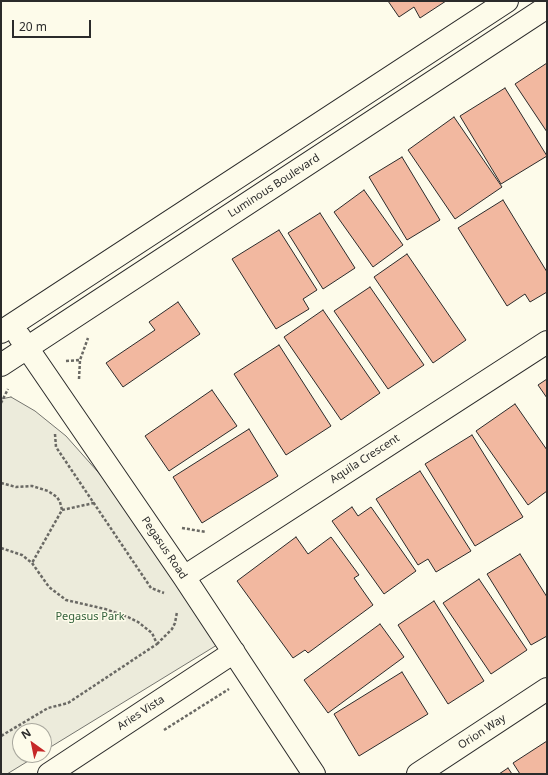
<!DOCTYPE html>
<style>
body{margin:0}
#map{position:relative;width:548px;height:775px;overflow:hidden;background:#fdfbea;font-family:"Noto Sans",sans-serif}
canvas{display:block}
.frame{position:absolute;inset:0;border:2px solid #2b2b2b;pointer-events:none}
.north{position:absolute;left:12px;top:723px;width:40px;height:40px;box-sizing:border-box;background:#fdfbea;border:1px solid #a9a89e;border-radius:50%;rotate:327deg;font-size:11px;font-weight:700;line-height:16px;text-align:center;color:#2b2b2b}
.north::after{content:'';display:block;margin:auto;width:14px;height:18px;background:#c62828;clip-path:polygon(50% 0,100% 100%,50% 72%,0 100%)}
.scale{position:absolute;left:12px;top:20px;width:79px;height:18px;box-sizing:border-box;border:2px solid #2b2b2b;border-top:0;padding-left:5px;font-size:12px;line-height:14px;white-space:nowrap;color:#2b2b2b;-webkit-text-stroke:3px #fdfbea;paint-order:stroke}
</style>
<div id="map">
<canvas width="548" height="775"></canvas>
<div class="frame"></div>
<div class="north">N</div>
<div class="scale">20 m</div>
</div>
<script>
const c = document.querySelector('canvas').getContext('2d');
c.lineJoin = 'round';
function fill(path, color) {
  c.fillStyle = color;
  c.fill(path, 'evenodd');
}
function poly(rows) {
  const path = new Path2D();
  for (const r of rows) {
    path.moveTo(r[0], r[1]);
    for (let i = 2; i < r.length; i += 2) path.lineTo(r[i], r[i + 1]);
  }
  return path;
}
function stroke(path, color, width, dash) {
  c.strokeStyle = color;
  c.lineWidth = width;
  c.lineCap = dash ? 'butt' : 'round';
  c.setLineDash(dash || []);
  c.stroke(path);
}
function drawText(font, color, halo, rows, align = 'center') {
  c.font = font + ' "Noto Sans",sans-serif';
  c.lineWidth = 3;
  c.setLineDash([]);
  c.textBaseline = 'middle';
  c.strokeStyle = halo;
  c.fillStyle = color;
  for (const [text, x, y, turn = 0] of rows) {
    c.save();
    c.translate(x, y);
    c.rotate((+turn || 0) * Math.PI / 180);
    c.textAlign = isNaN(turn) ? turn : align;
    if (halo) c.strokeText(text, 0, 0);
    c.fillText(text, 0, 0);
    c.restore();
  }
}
const green = poly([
 [11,397,35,411,66,436,106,481,217,645,44,751,44,731,20,731,20,755,38,755,7,774,1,774,1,399,11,397]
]);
fill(green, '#ecebdb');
stroke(green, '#74746e', 1);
const building = poly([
 [388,1,446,1,420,18,414,7,399,17,388,1],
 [547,63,547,132,515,84,547,63],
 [505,88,547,156,501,184,460,116,505,88],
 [454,117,502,187,455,219,408,150,454,117],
 [402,157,440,220,407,240,369,177,402,157],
 [364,190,403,245,373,267,334,212,364,190],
 [503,200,547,272,547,292,530,302,525,294,507,306,458,228,503,200],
 [320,213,355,268,323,289,288,233,320,213],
 [279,230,317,290,303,299,309,309,276,329,232,259,279,230],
 [407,254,466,340,433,363,374,277,407,254],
 [370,287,424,365,388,389,334,311,370,287],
 [178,302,200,334,123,387,106,363,155,330,149,322,178,302],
 [323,310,380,393,341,420,284,337,323,310],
 [279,345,331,426,286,455,234,374,279,345],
 [547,379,547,398,538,385,547,379],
 [212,390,237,426,169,471,145,436,212,390],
 [515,404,547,450,547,491,528,505,476,431,515,404],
 [249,429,278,476,202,523,173,477,249,429],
 [472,435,523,517,475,546,425,464,472,435],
 [420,471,471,551,436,572,428,559,418,565,376,499,420,471],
 [352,507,358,516,371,507,416,571,384,594,332,521,352,507],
 [296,537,308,554,331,537,359,575,354,578,373,605,308,653,305,650,293,658,237,581,296,537],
 [520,554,547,597,547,636,531,645,487,574,520,554],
 [479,579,527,650,491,674,443,603,479,579],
 [434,601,484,681,448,704,398,625,434,601],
 [380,624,404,657,328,713,304,680,380,624],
 [402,672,428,714,359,756,334,714,402,672],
 [547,741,547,774,520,774,513,763,547,741],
 [508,768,512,774,499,774,508,768]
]);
fill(building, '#f2b8a0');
stroke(building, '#2b2b2b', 1);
const minor = poly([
 [1,332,507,1],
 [19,336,184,577,314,774],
 [1,365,547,7],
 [184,577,547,342],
 [49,774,234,652],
 [418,774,547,689]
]);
stroke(minor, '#2b2b2b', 24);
stroke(poly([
 [66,361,80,360,88,338],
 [79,379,80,360],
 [1,403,8,389],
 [55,434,56,447,151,588,164,593],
 [1,483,16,487,32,486,48,491,57,497,60,502,62,510,32,563],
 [62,510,94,503],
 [182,528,206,532],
 [1,548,22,555,32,563,49,587,66,600,105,609,128,617,138,622,152,633,157,644,68,703,48,708,1,736],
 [157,644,172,629,175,623,177,612],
 [164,730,229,689]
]), '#6a6964', 2.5, [3, 2]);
stroke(minor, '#fdfbea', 22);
drawText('11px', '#2b2b2b', '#fdfbea', [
 ["Luminous Boulevard",274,186,-33],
 ["Aquila Crescent",365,459,-33],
 ["Pegasus Road",164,548,56],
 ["Aries Vista",141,713,-33],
 ["Orion Way",482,732,-33]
]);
drawText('11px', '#34623c', '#fdfbea', [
 ["Pegasus Park",90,617]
]);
</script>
